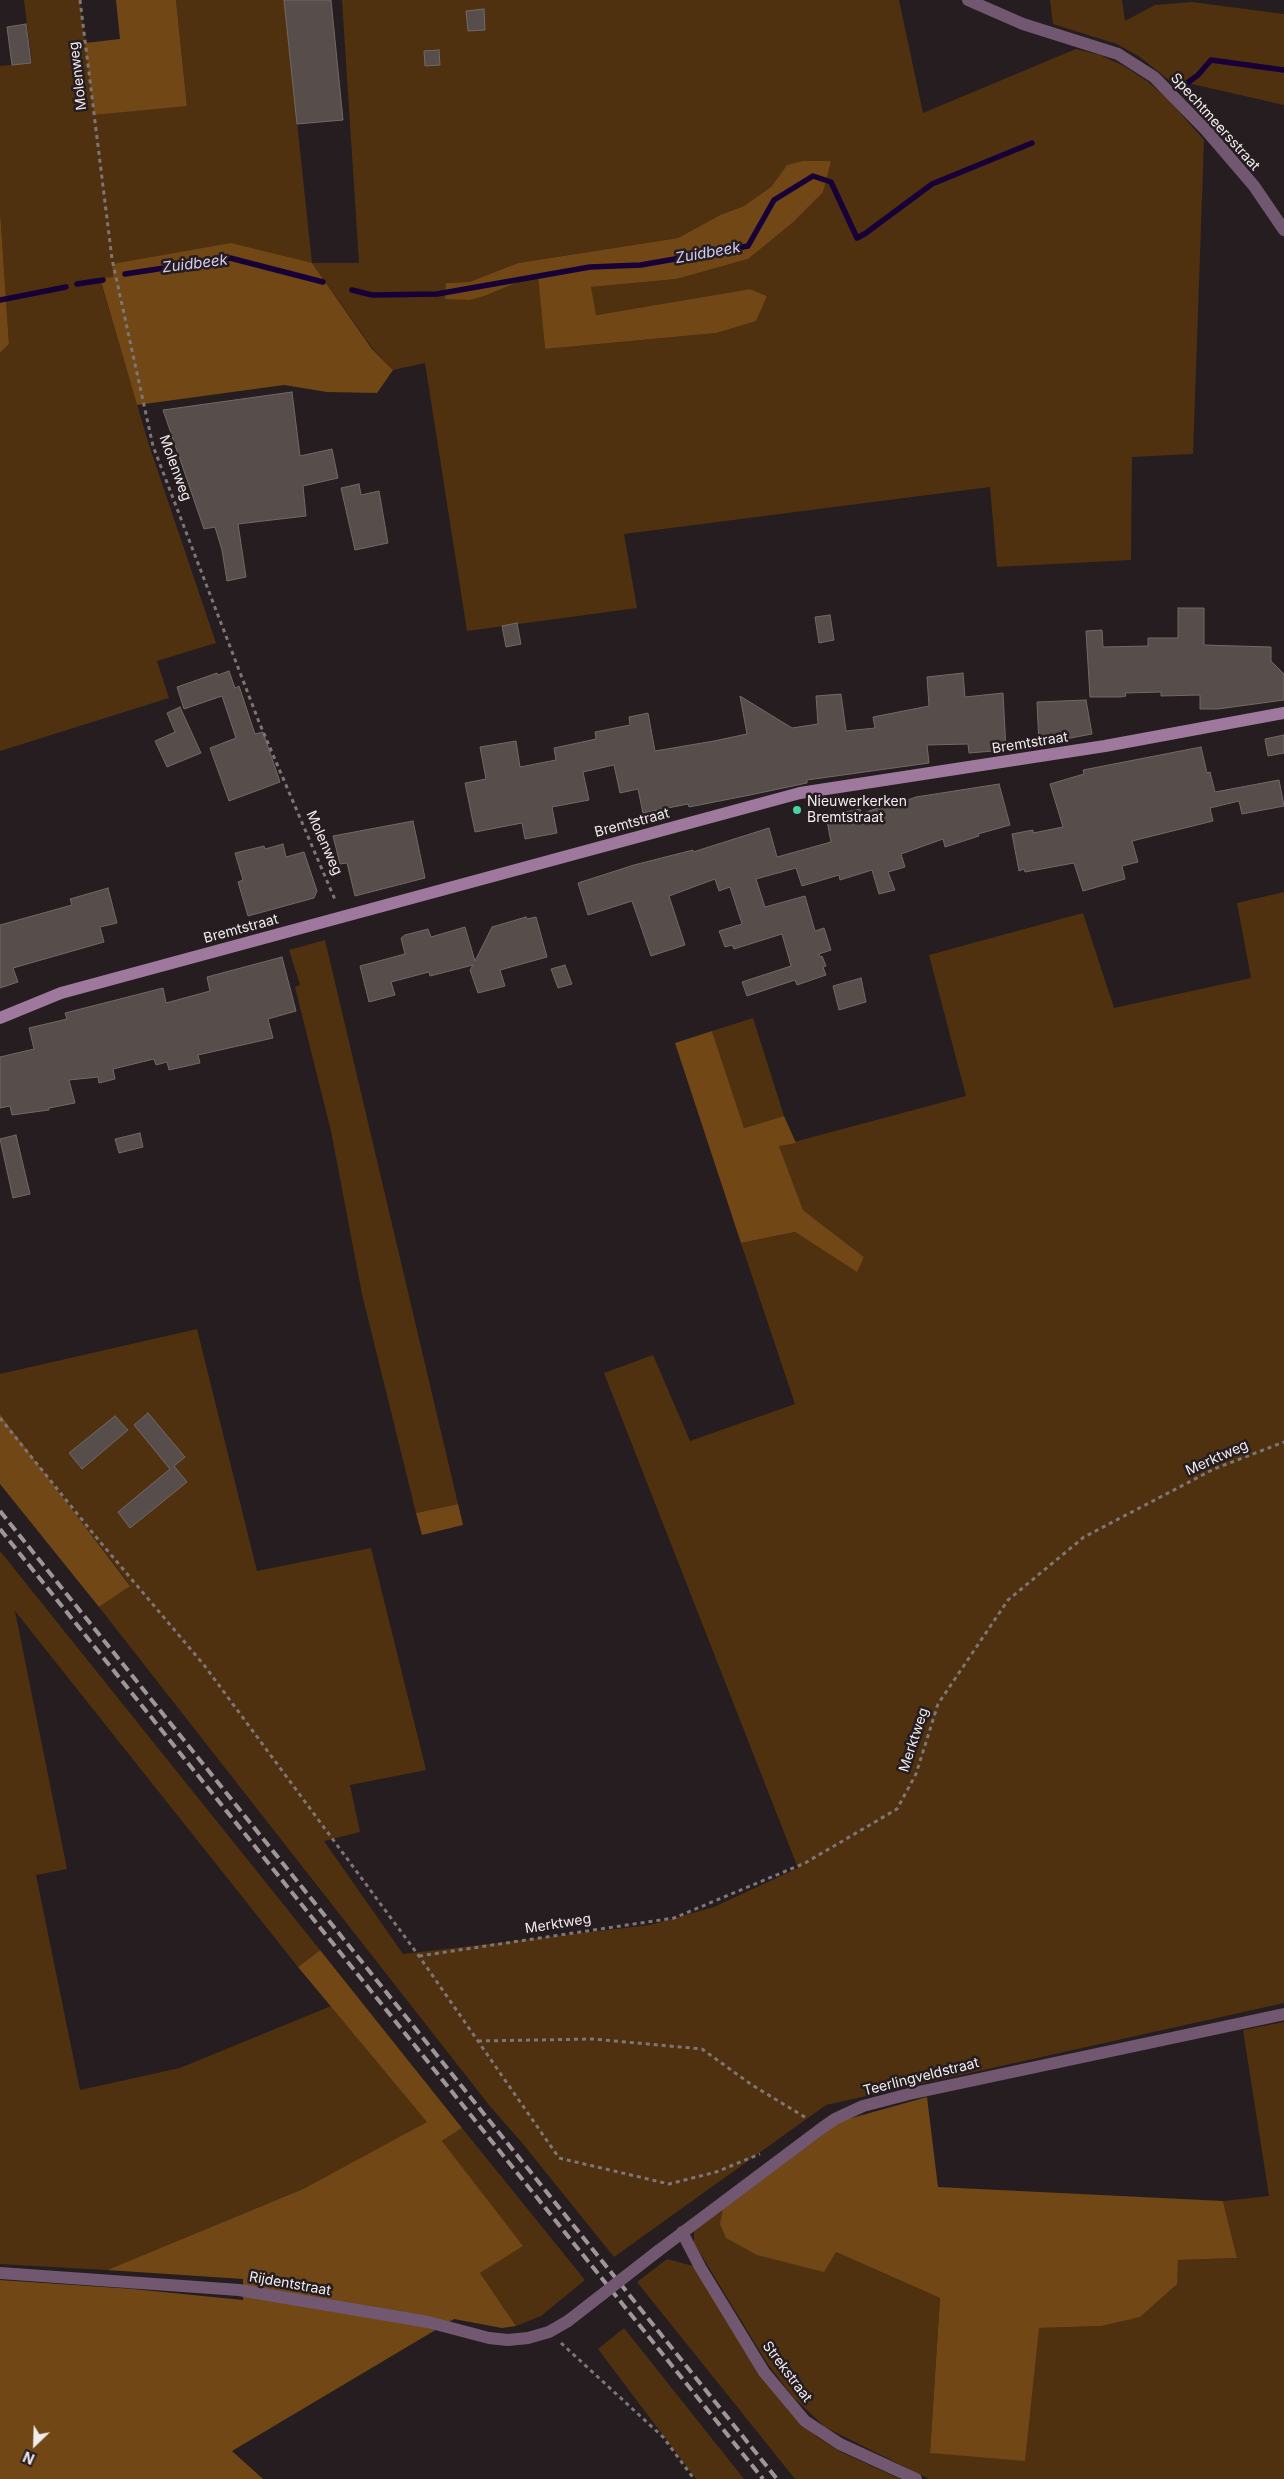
<!DOCTYPE html>
<style>
body{margin:0}
#map{position:relative;width:1284px;height:2479px;overflow:hidden;background:#261d20;font-family:Inter,sans-serif}
canvas{display:block}
.north{position:absolute;left:10px;top:2419px;width:50px;height:50px;-webkit-text-stroke:4px #261d20;paint-order:stroke;rotate:204deg;font-size:14px;font-weight:700;line-height:20px;text-align:center;color:#f2ecee}
.north::after{content:'';display:block;margin:auto;width:18px;height:22px;background:#f2ecee;clip-path:polygon(50% 0,100% 100%,50% 72%,0 100%)}
</style>
<div id="map">
<canvas width="1284" height="2479"></canvas>
<div class="north">N</div>
</div>
<script>
const c = document.querySelector('canvas').getContext('2d');
c.lineJoin = 'round';
function fill(path, color) {
  c.fillStyle = color;
  c.fill(path, 'evenodd');
}
function poly(rows) {
  const path = new Path2D();
  for (const r of rows) {
    path.moveTo(r[0], r[1]);
    for (let i = 2; i < r.length; i += 2) path.lineTo(r[i], r[i + 1]);
  }
  return path;
}
function stroke(path, color, width, dash) {
  c.strokeStyle = color;
  c.lineWidth = width;
  c.lineCap = dash ? 'butt' : 'round';
  c.setLineDash(dash || []);
  c.stroke(path);
}
function drawText(font, color, halo, rows, align = 'center') {
  c.font = font + ' Inter,sans-serif';
  c.lineWidth = 5;
  c.setLineDash([]);
  c.textBaseline = 'middle';
  c.strokeStyle = halo;
  c.fillStyle = color;
  for (const [text, x, y, turn = 0] of rows) {
    c.save();
    c.translate(x, y);
    c.rotate((+turn || 0) * Math.PI / 180);
    c.textAlign = isNaN(turn) ? turn : align;
    if (halo) c.strokeText(text, 0, 0);
    c.fillText(text, 0, 0);
    c.restore();
  }
}
fill(poly([
 [24,0,80,0,94,115,187,105,176,0,284,0,312,263,359,263,342,0,899,0,923,113,1076,49,1100,55,1124,66,1147,81,1167,98,1204,140,1193,454,1132,457,1131,560,997,567,990,487,624,534,637,608,467,631,425,363,393,370,373,349,312,263,112,265,113,277,100,279,149,445,216,643,157,661,169,698,0,751,0,353,9,344,0,210,0,66,32,63],
 [787,165,748,259,677,279,591,287,595,315,750,289,767,296,755,321,717,333,545,349,539,274,470,300,446,283,469,282,518,263,678,238,720,215,744,206,771,187],
 [1050,0,1122,0,1125,21,1155,5,1192,2,1284,14,1284,105,1192,84,1170,81,1140,57,1117,44,1053,24],
 [1284,892,1284,2003,826,2105,614,2257,523,2144,489,2105,99,1607,130,1585,0,1414,0,1374,197,1329,257,1571,371,1548,426,1770,350,1785,360,1832,324,1841,403,1954,650,1925,714,1907,798,1868,604,1373,653,1355,690,1441,795,1404,741,1243,795,1232,856,1271,864,1257,803,1210,779,1146,966,1096,929,955,1083,913,1114,1008,1251,978,1237,903],
 [325,940,458,1504,416,1513,362,1294,331,1131,295,987,300,985,289,950],
 [753,1018,784,1116,744,1128,712,1031],
 [0,1551,320,1950,298,1967,15,1611,67,1869,36,1875,80,2090,180,2068,331,2006,428,2122,303,2189,107,2270,0,2264],
 [1284,2022,1284,2479,929,2479,825,2427,793,2397,767,2363,694,2243,694,2231,723,2209,836,2252,940,2298,930,2453,1039,2328,1101,2326,1178,2260,1237,2258,1223,2201,1269,2196,1243,2030],
 [462,2128,585,2280,541,2316,516,2326,480,2273,522,2246,442,2141],
 [667,2259,693,2266,789,2411,817,2437,841,2452,900,2479,795,2479,637,2282],
 [624,2328,744,2479,696,2479,598,2349]
]), '#4f310f');
fill(poly([
 [116,0,176,0,187,106,94,115,85,43,120,39],
 [803,161,831,161,823,192,792,223,748,259,677,279,591,287,596,315,750,289,767,296,756,321,717,333,545,349,538,274,484,296,470,300,445,299,446,283,469,282,518,263,678,238,720,215,744,206,771,187,787,165],
 [0,210,9,344,0,353],
 [231,243,312,263,372,349,393,370,377,393,327,392,284,385,137,405,100,278,113,277,112,264],
 [712,1031,744,1128,784,1116,796,1143,779,1146,803,1210,864,1257,857,1272,795,1232,741,1243,675,1043],
 [0,1414,130,1586,99,1607,0,1484],
 [458,1504,463,1525,422,1535,416,1513],
 [320,1950,462,2128,442,2141,523,2246,480,2273,516,2326,502,2328,454,2319,232,2451,263,2479,0,2479,0,2280,133,2289,243,2300,243,2279,107,2270,303,2189,427,2122,298,1967],
 [927,2097,938,2187,1223,2201,1237,2258,1178,2260,1177,2284,1140,2317,1101,2326,1039,2328,1025,2461,930,2453,940,2298,836,2252,824,2272,757,2255,726,2238,720,2224,723,2209,841,2121]
]), '#704715');
stroke(poly([
 [1179,89,1198,75,1211,60,1284,70],
 [125,274,230,258,323,282],
 [77,284,103,280],
 [352,290,372,295,437,294,590,267,641,265,748,246,774,200,813,176,831,182,857,238,866,233,932,184,1032,143],
 [0,300,66,287]
]), '#170038', 5.5);
const building = poly([
 [284,0,331,0,343,120,297,124,284,0],
 [484,9,485,30,468,31,466,11,484,9],
 [26,24,31,63,12,65,7,27,26,24],
 [439,50,440,65,425,66,424,51,439,50],
 [292,392,300,456,332,449,338,478,303,486,306,516,238,524,246,577,227,581,222,550,215,527,204,529,163,410,292,392],
 [359,484,361,495,379,491,388,543,355,550,341,488,359,484],
 [1178,608,1204,608,1204,645,1271,647,1271,661,1284,674,1284,700,1218,709,1200,709,1200,695,1161,696,1161,692,1125,693,1126,696,1121,697,1090,697,1086,631,1102,630,1103,647,1148,646,1148,638,1178,638,1178,608],
 [830,615,834,640,819,643,815,617,830,615],
 [517,623,521,644,506,647,502,626,517,623],
 [229,671,235,688,239,686,255,734,263,732,280,782,229,801,210,748,236,738,222,696,184,709,177,687,217,673,218,675,229,671],
 [963,673,965,697,1003,693,1006,750,969,753,968,744,927,745,929,763,807,780,807,783,750,795,689,807,688,804,643,813,638,789,620,793,614,765,583,772,589,800,552,807,557,833,525,839,522,823,475,832,465,783,486,779,480,747,516,741,520,767,556,760,554,748,596,739,595,732,630,725,629,717,648,713,655,751,714,741,747,734,740,696,792,728,818,724,816,696,841,694,846,731,875,728,873,717,929,706,927,677,963,673],
 [1086,700,1092,734,1039,744,1037,702,1086,700],
 [180,707,201,753,167,767,155,741,175,732,167,713,180,707],
 [1284,735,1284,753,1268,756,1265,739,1284,735],
 [1201,747,1207,773,1210,772,1215,792,1279,780,1284,806,1242,814,1239,801,1210,808,1213,821,1132,841,1138,862,1122,866,1125,879,1083,891,1074,863,1025,872,1024,869,1019,871,1012,834,1033,830,1033,833,1063,827,1050,784,1084,774,1083,770,1201,747],
 [999,784,1010,825,978,834,979,836,945,847,943,839,901,854,905,867,888,872,895,890,879,894,872,870,840,880,839,875,802,886,796,868,756,879,765,907,805,896,815,931,824,928,831,950,819,954,820,957,822,956,826,966,823,967,826,975,797,985,795,980,747,996,742,982,791,966,782,934,734,949,732,945,725,947,719,931,742,924,730,887,719,891,715,879,669,896,685,945,651,956,632,901,588,915,578,883,634,865,693,850,693,852,769,828,777,857,831,842,826,816,860,809,861,814,900,800,902,802,916,797,999,784],
 [413,821,425,878,355,896,347,863,340,864,333,836,413,821],
 [283,844,286,857,304,852,317,891,314,898,248,916,238,882,243,880,235,853,264,846,265,849,283,844],
 [108,888,117,923,100,927,104,942,13,968,18,982,0,988,0,925,72,905,70,899,108,888],
 [526,917,527,919,536,917,547,957,500,970,505,986,478,993,470,970,473,965,430,976,429,972,391,982,395,995,369,1002,360,966,405,954,401,938,405,935,428,929,431,937,465,927,475,961,492,927,526,917],
 [282,957,296,1011,268,1019,273,1038,198,1055,200,1063,169,1070,167,1062,156,1065,154,1059,113,1069,115,1079,99,1083,98,1077,69,1080,75,1103,49,1108,49,1110,12,1115,10,1106,0,1108,0,1057,34,1049,29,1028,67,1019,65,1013,163,988,166,1003,210,991,207,977,282,957],
 [565,965,572,984,558,988,551,969,565,965],
 [861,978,866,1002,839,1010,833,986,861,978],
 [140,1133,143,1147,119,1153,115,1139,140,1133],
 [16,1135,30,1194,13,1198,0,1139,16,1135],
 [148,1413,185,1457,174,1466,187,1482,130,1528,118,1512,170,1469,134,1425,148,1413],
 [115,1416,128,1430,82,1469,69,1453,115,1416]
]);
fill(building, '#574e4b');
stroke(building, '#736866', 1);
stroke(poly([
 [80,0,112,259,153,446,259,722,336,902],
 [0,1418,96,1537,204,1665,419,1956,559,2158,669,2184,716,2172,760,2154],
 [419,1956,674,1918,805,1863,897,1809,916,1774,938,1704,1008,1600,1084,1537,1214,1469,1284,1442],
 [478,2041,593,2039,702,2049,752,2085,808,2119],
 [561,2343,663,2437,694,2479]
]), '#7d7678', 3, [4, 4]);
stroke(poly([
 [968,0,1023,24,1118,54,1154,77,1206,130,1254,186,1284,230],
 [682,2232,700,2267,764,2372,805,2421,840,2444,916,2479],
 [658,2251,822,2128,835,2119,863,2106,909,2094,1284,2014],
 [0,2273,239,2290,428,2322,489,2338,508,2340,528,2338,549,2332,568,2321]
]), '#715870', 12);
stroke(poly([
 [0,1018,61,993,800,793,1105,746,1284,713]
]), '#9f789e', 12);
stroke(poly([
 [0,1511,777,2479],
 [0,1529,763,2479]
]), '#9e9799', 4, [10, 5]);
stroke(poly([
 [568,2321,658,2251]
]), '#715870', 12);
for (const [x, y, r, color] of [
 [797,810,5,"#43d4a0"]
]) {
  const dot = new Path2D();
  dot.arc(x, y, r, 0, 2 * Math.PI);
  c.fillStyle = color;
  c.fill(dot);
  stroke(dot, '#261d20', 2);
}
drawText('14px', '#f2ecee', '#261d20', [
 ["Molenweg",78,76,-97],
 ["Spechtmeersstraat",1215,122,48],
 ["Molenweg",175,468,70],
 ["Bremtstraat",1030,743,-9],
 ["Bremtstraat",632,823,-15],
 ["Molenweg",324,843,66],
 ["Bremtstraat",241,929,-15],
 ["Merktweg",1217,1458,-24],
 ["Merktweg",914,1740,-72],
 ["Merktweg",558,1924,-9],
 ["Teerlingveldstraat",921,2077,-14],
 ["Rijdentstraat",290,2284,10],
 ["Strekstraat",787,2372,53]
]);
drawText('14px', '#f2ecee', '#261d20', [
 ["Nieuwerkerken",807,802],
 ["Bremtstraat",807,818]
], 'left');
drawText('italic 15px', '#d4ccf3', '#261d20', [
 ["Zuidbeek",708,253,-10],
 ["Zuidbeek",195,264,-7]
]);
</script>
